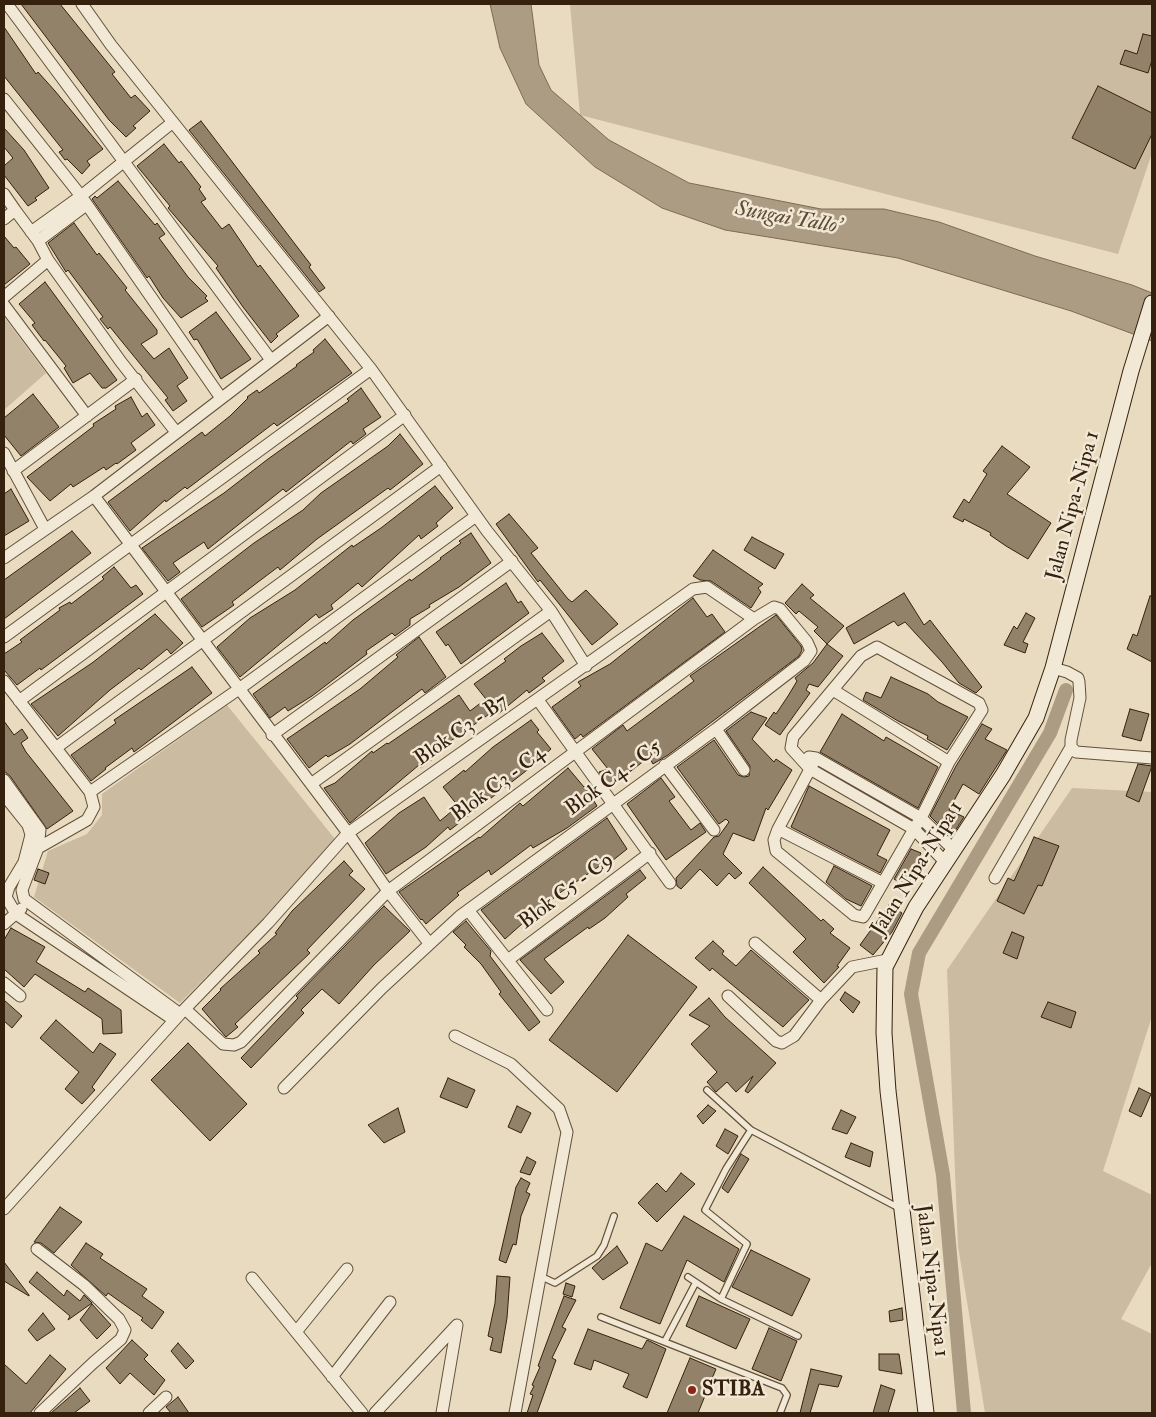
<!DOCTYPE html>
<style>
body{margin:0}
#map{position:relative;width:1156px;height:1417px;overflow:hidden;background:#e9dbbf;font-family:"IM FELL Double Pica",serif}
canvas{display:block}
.frame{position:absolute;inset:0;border:5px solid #35210e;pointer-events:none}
</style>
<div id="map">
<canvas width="1156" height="1417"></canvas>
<div class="frame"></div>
</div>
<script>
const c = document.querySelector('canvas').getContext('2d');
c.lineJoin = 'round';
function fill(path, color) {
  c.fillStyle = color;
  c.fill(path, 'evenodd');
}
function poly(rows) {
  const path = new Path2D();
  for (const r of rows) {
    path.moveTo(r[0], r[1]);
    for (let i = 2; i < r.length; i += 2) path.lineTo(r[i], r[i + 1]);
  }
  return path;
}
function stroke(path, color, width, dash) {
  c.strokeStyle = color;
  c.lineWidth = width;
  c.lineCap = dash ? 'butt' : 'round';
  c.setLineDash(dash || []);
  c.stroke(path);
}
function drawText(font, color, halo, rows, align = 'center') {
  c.font = font + ' "IM FELL Double Pica",serif';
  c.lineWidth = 5;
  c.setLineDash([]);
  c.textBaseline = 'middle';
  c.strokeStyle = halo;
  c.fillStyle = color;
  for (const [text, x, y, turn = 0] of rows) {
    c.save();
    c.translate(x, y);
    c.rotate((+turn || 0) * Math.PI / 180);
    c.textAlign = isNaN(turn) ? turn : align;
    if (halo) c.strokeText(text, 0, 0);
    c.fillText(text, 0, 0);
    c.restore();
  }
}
fill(poly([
 [570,4,1152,4,1152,153,1118,254,580,115],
 [4,317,46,373,4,410],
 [227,705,335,839,275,908,180,1003,34,897,48,851,87,834,102,815,102,794],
 [1072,788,1152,792,1152,1016,1103,1171,1152,1195,1152,1263,1121,1319,1152,1334,1152,1413,985,1413,958,1246,947,970]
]), '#cabba1');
const water = poly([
 [490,4,531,4,539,65,551,90,609,140,689,183,821,209,884,209,939,222,1035,256,1132,285,1152,293,1152,341,1071,311,898,258,725,230,662,208,595,167,526,104,500,48,490,4]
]);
fill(water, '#ac9c83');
stroke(water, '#7c6b54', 1);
stroke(poly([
 [964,1413,943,1175,911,994,919,953,1050,733,1066,690]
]), '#ac9c83', 14);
const building = poly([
 [21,4,60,4,115,72,112,74,131,98,135,95,150,111,133,126,136,128,126,137,109,120,21,4],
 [4,27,36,74,38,72,55,91,103,149,87,161,90,165,82,174,67,159,65,160,59,152,63,150,4,76,4,27],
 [1143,34,1152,36,1152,60,1148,73,1120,64,1125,50,1137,54,1143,34],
 [1098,86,1152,113,1152,134,1135,169,1072,138,1098,86],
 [201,121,311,265,309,267,325,288,319,292,189,130,201,121],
 [4,128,24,150,49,188,35,198,37,200,28,206,4,175,4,166,13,158,4,147,4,128],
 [164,144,179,163,181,161,201,187,199,189,206,199,201,202,222,229,229,224,258,267,260,265,299,316,276,334,278,336,271,343,243,307,216,268,218,266,180,222,168,208,170,206,137,166,164,144],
 [118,181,155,225,157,223,165,234,159,238,188,277,207,296,205,298,208,301,181,318,163,298,149,276,147,278,92,199,95,196,97,198,118,181],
 [74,223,97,255,99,253,127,288,125,290,157,330,157,334,141,344,154,359,169,348,188,378,177,386,187,401,173,411,165,400,168,398,110,327,108,329,100,319,103,317,68,270,66,272,48,243,74,223],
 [4,236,14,248,16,247,30,264,4,285,4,236],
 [45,282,117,380,106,388,102,388,90,373,73,383,64,368,66,366,45,340,44,341,32,325,35,323,19,304,45,282],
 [216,312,251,359,221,379,197,339,194,340,189,332,216,312],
 [325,339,352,373,277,426,274,423,187,489,185,487,166,502,165,500,130,531,108,502,202,432,205,436,230,416,248,398,247,397,257,390,259,393,297,366,296,365,314,352,313,350,325,339],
 [361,388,381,417,363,429,366,434,353,444,351,441,286,492,283,489,208,549,204,542,173,563,180,572,168,581,142,548,224,493,268,459,349,401,347,399,361,388],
 [33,394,59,427,21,456,4,435,4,418,33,394],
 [131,397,142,417,147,413,155,425,131,443,136,450,117,464,116,463,106,470,104,467,73,487,71,484,50,501,27,477,94,426,93,424,116,409,115,406,131,397],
 [400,434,423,464,390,490,388,488,317,539,280,570,278,567,258,582,232,602,234,605,202,627,181,599,254,543,303,510,321,493,388,446,400,434],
 [1002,446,1030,467,1007,494,1051,523,1028,559,1006,546,990,535,991,533,964,519,963,522,953,517,964,499,969,503,987,474,983,471,1002,446],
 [435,486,453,508,436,523,438,526,421,539,419,535,362,587,358,583,331,605,333,609,319,618,316,614,240,677,217,647,250,618,295,590,352,545,353,547,381,528,435,486],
 [11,489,29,521,4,536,4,494,11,489],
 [509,514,538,548,531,553,568,599,572,602,586,590,618,624,592,645,540,580,538,582,496,524,509,514],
 [72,531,91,553,4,619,4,580,72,531],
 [471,533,491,563,459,587,429,605,430,607,410,619,410,625,395,636,392,633,366,651,367,654,312,696,288,711,285,707,270,718,253,694,325,642,326,644,353,620,410,579,411,581,441,559,440,558,461,543,459,541,471,533],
 [752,537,784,554,775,569,744,550,752,537],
 [713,550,763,584,758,588,761,592,751,608,711,581,700,580,693,576,713,550],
 [114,567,131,588,136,585,143,594,41,670,40,668,17,685,4,670,4,654,22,642,20,640,60,610,59,608,70,602,71,604,104,579,102,577,114,567],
 [506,583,518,603,521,601,529,613,461,664,448,644,446,646,436,632,506,583],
 [802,584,814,595,810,598,844,626,827,644,814,631,818,627,799,611,796,614,785,603,802,584],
 [904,593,924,625,930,620,982,687,976,693,959,683,942,662,905,622,898,626,894,621,854,644,846,628,904,593],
 [1150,596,1152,596,1152,662,1127,649,1133,634,1137,636,1150,596],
 [693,598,707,617,712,614,725,632,583,737,581,734,575,739,552,707,581,686,578,682,610,664,693,598],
 [1026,613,1035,618,1023,642,1028,644,1025,653,1004,645,1014,626,1017,629,1026,613],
 [155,614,183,643,171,654,167,649,141,670,139,668,110,690,58,736,31,704,92,663,155,614],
 [776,615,801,646,802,650,799,656,668,755,653,764,649,757,610,787,599,772,608,769,592,749,623,725,627,731,694,681,690,676,776,615],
 [542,633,564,661,542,678,545,681,529,693,527,690,498,714,495,710,442,747,444,750,421,768,419,765,350,823,324,788,335,783,372,751,373,753,387,743,388,744,459,695,470,711,486,699,474,684,506,661,504,659,521,646,542,633],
 [419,637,446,677,425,693,422,689,350,744,328,757,326,755,309,768,287,739,360,689,398,657,396,655,419,637],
 [827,644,843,656,818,687,809,684,806,690,810,693,780,735,765,725,774,712,776,714,788,696,797,681,795,678,813,663,827,644],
 [192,667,212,693,134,752,132,748,105,768,106,769,91,781,71,755,116,723,114,720,192,667],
 [891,677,928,694,938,702,968,717,947,750,927,739,928,736,898,721,863,700,866,692,881,698,891,677],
 [1130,709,1149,714,1141,741,1122,736,1130,709],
 [751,712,767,718,752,739,774,762,776,759,792,770,768,810,766,808,754,841,733,833,723,854,742,873,735,879,729,873,717,886,700,869,681,889,677,886,676,878,714,837,719,836,729,822,726,819,719,824,677,767,714,740,738,775,744,777,749,776,750,766,726,731,751,712],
 [842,714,884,741,886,737,938,767,918,808,820,752,842,714],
 [531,720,539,730,537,732,551,749,531,767,450,830,448,827,426,847,386,874,365,843,399,813,424,797,440,821,458,806,443,787,464,770,465,772,493,747,531,720],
 [4,721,14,735,22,729,28,738,21,743,26,752,73,811,47,829,10,776,4,771,4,721],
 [982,724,992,729,985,739,1007,750,979,794,963,784,949,810,964,817,955,831,939,821,938,824,930,816,956,766,982,724],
 [1138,764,1152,766,1139,802,1126,796,1138,764],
 [568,768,584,787,585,786,597,806,567,828,533,848,531,845,491,875,489,870,457,893,459,895,426,924,422,919,421,920,399,892,479,837,480,838,520,803,523,806,568,768],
 [661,778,675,797,669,801,691,830,700,823,706,832,666,860,627,804,661,778],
 [809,786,890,830,877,855,887,860,880,873,791,827,809,786],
 [607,818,627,849,612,861,610,859,561,892,538,911,539,913,524,925,523,923,505,939,481,910,607,818],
 [1034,837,1059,846,1042,886,1038,885,1024,914,997,901,1008,878,1014,881,1034,837],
 [911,849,921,853,907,887,894,879,911,849],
 [344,861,353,871,349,875,365,889,307,950,310,953,235,1024,238,1027,226,1037,202,1009,221,990,220,989,260,953,258,951,277,934,275,933,292,911,344,861],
 [834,866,872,886,861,906,846,899,826,882,834,866],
 [763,867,821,921,823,919,834,929,830,933,850,948,837,966,839,967,824,983,793,952,806,939,749,883,763,867],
 [38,869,49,873,45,884,34,880,38,869],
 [640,870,646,878,626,894,628,897,605,918,589,929,588,927,544,959,564,982,551,994,520,960,640,870],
 [889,905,902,913,892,932,873,955,860,945,889,905],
 [384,906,410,931,374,965,339,1004,322,989,301,1010,304,1013,251,1068,241,1058,298,998,296,996,384,906],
 [466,921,491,951,490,956,540,1022,529,1031,499,994,501,992,481,964,464,947,466,945,453,932,466,921],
 [11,928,45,947,36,962,85,992,88,988,121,1010,122,1033,103,1034,102,1019,35,974,24,987,4,969,4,940,11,928],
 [1012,932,1024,937,1017,959,1003,953,1012,932],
 [628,935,697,987,617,1092,549,1040,628,935],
 [713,941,724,951,722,954,736,966,751,950,809,1000,783,1027,712,968,710,971,695,958,713,941],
 [845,992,860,1002,853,1013,840,1000,845,992],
 [709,998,725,1017,776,1063,748,1093,745,1091,753,1076,736,1092,727,1082,716,1092,707,1082,717,1072,691,1044,710,1026,689,1015,709,998],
 [4,1000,22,1016,12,1028,4,1021,4,1000],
 [1048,1002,1076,1012,1071,1028,1041,1017,1048,1002],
 [56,1020,93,1053,100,1043,116,1054,92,1087,95,1090,82,1104,65,1089,79,1072,40,1038,56,1020],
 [188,1043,247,1104,210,1141,151,1080,188,1043],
 [448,1078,475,1090,467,1108,440,1097,448,1078],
 [1139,1088,1151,1094,1141,1117,1129,1111,1139,1088],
 [708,1105,716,1111,703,1124,697,1116,708,1105],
 [517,1106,531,1113,521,1133,508,1127,517,1106],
 [398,1108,405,1132,384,1143,368,1125,398,1108],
 [841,1110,856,1117,847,1134,832,1129,841,1110],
 [725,1129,738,1136,728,1154,716,1146,725,1129],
 [851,1143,873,1152,870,1167,845,1157,851,1143],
 [741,1154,749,1159,728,1193,722,1188,741,1154],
 [527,1157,536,1162,530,1175,520,1172,527,1157],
 [681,1173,695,1184,657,1222,638,1203,657,1183,666,1192,681,1173],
 [521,1178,530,1183,526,1192,530,1194,521,1216,516,1245,513,1244,506,1263,499,1260,516,1187,521,1178],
 [60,1207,82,1222,54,1253,41,1243,34,1242,60,1207],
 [684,1216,739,1249,724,1282,687,1260,660,1324,620,1308,646,1243,662,1251,684,1216],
 [86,1243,103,1254,100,1258,147,1289,142,1296,164,1312,152,1329,141,1320,143,1318,108,1293,106,1296,71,1265,86,1243],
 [617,1246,628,1263,603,1280,592,1268,617,1246],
 [751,1250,810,1279,792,1316,732,1287,751,1250],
 [4,1262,29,1295,29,1296,4,1281,4,1262],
 [37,1272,64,1296,67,1290,80,1301,84,1295,92,1303,68,1320,70,1316,29,1282,37,1272],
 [497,1276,510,1277,507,1318,501,1353,490,1350,493,1338,488,1336,495,1303,497,1276],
 [566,1283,575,1286,572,1297,563,1294,566,1283],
 [564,1296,576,1300,562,1327,566,1329,552,1358,556,1360,537,1413,527,1413,533,1395,530,1394,534,1386,532,1385,540,1367,538,1366,564,1296],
 [699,1296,750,1319,736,1349,686,1326,699,1296],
 [92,1304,111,1325,97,1339,80,1320,92,1304],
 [902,1308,903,1320,890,1322,889,1311,902,1308],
 [43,1313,55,1329,37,1341,28,1330,43,1313],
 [769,1328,797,1341,781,1381,752,1369,769,1328],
 [588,1329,642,1349,647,1340,666,1349,647,1398,623,1387,629,1374,594,1360,591,1370,574,1364,588,1329],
 [132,1340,148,1355,144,1359,165,1380,154,1395,130,1373,120,1384,106,1368,132,1340],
 [178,1343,194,1361,186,1369,171,1351,178,1343],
 [879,1354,899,1354,902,1374,879,1370,879,1354],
 [50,1355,66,1369,30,1413,4,1413,4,1364,26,1384,50,1355],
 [690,1358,716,1369,698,1413,667,1413,690,1358],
 [811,1369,842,1376,838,1387,819,1384,810,1413,800,1413,811,1369],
 [881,1385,895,1390,888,1413,873,1413,881,1385],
 [80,1388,90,1401,74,1413,51,1413,80,1388],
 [178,1397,189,1413,171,1413,166,1407,178,1397]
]);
fill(building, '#93826a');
stroke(building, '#35210e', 1);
const lane = poly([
 [707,1090,751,1130,899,1208],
 [540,1276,555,1283,597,1256,604,1245,614,1216],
 [688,1277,721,1299,798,1336],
 [721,1299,747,1244,705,1210,726,1169,751,1130],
 [601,1317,782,1388,787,1395,780,1413],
 [665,1341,695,1284]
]);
const street = poly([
 [7,4,271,360],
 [82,4,111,45,371,369,487,531,551,611,586,666],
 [4,99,81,196,221,398],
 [4,194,15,210],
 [4,219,15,210,38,241,48,260,121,362,176,432],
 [31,232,81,196,173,122],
 [38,241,86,205],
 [4,297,48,260],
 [4,305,87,416],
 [4,453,45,529],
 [13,471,136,379],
 [94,496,348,833,388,891,429,943],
 [4,558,94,496,329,316],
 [4,637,371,369],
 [1053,668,1067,672,1078,678,1079,682,1080,698,1071,740,1071,747,1076,752,1152,758],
 [4,681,90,792,239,689,476,516],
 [833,690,949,762],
 [538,700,670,883],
 [19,701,405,415],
 [716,729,744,770],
 [272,735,512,561],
 [57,747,441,466],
 [809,757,816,758,921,818,953,849],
 [816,758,778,829,883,883],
 [665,765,714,830],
 [4,780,40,830,38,848,22,890,24,899,180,1014],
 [311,784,551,611],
 [4,795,28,825,31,835,24,862,9,887,6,897,16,914,174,1020],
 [778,829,774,840,776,851,854,915,863,917,865,914,914,829,921,818,949,762,982,710,979,703,877,647,861,656,793,737,791,748,810,769,914,829,945,862],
 [38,848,87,820,94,807,90,792],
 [995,878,1071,747],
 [468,910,547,1010],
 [4,924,21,909],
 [755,943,821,1000],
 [508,960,650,853],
 [4,983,20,996],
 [728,996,776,1041,782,1043,794,1036,821,1000,852,967,887,960],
 [185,1009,223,1044,234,1045,241,1042,388,891,754,619,774,607,780,609,807,642,811,651,804,661,716,729,460,916,382,988,284,1088],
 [455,1036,511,1064,559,1109,567,1132,515,1413],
 [4,1209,180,1014,268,923,348,833,693,589,707,587,754,619],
 [37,1249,84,1285,119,1319,125,1330,121,1339,93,1363,40,1413],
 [252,1278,362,1413],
 [296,1332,347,1269],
 [332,1377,390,1302],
 [149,1413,166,1397],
 [375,1413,457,1325,442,1413]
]);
const secondary = poly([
 [926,1413,888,1091,884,1033,885,967,916,907,1003,775,1036,718,1053,668,1131,371,1152,303]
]);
stroke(lane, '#62503a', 8);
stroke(street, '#62503a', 13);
stroke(secondary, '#35210e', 17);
stroke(lane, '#f1e8d5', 5.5);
stroke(street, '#f1e8d5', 11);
stroke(secondary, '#f1e8d5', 15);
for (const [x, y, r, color] of [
 [692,1390,5,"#8f2418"]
]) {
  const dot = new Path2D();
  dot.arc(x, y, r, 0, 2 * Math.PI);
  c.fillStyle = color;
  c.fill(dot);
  stroke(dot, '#f1e8d5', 2);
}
drawText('21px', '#35210e', '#f1e8d5', [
 ["Jalan Nipa-Nipa 1",1074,506,-75],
 ["Blok C3 - B7",462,731,-35],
 ["Blok C4 - C5",614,779,-36],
 ["Blok C3 - C4",499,785,-37],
 ["Jalan Nipa-Nipa 1",918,869,-58],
 ["Blok C5 - C9",567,892,-37],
 ["Jalan Nipa-Nipa 1",931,1281,83]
]);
drawText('bold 21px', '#35210e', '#f1e8d5', [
 ["STIBA",702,1390]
], 'left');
drawText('italic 22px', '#5f4c37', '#f1e8d5', [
 ["Sungai Tallo'",788,219,10]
]);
</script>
